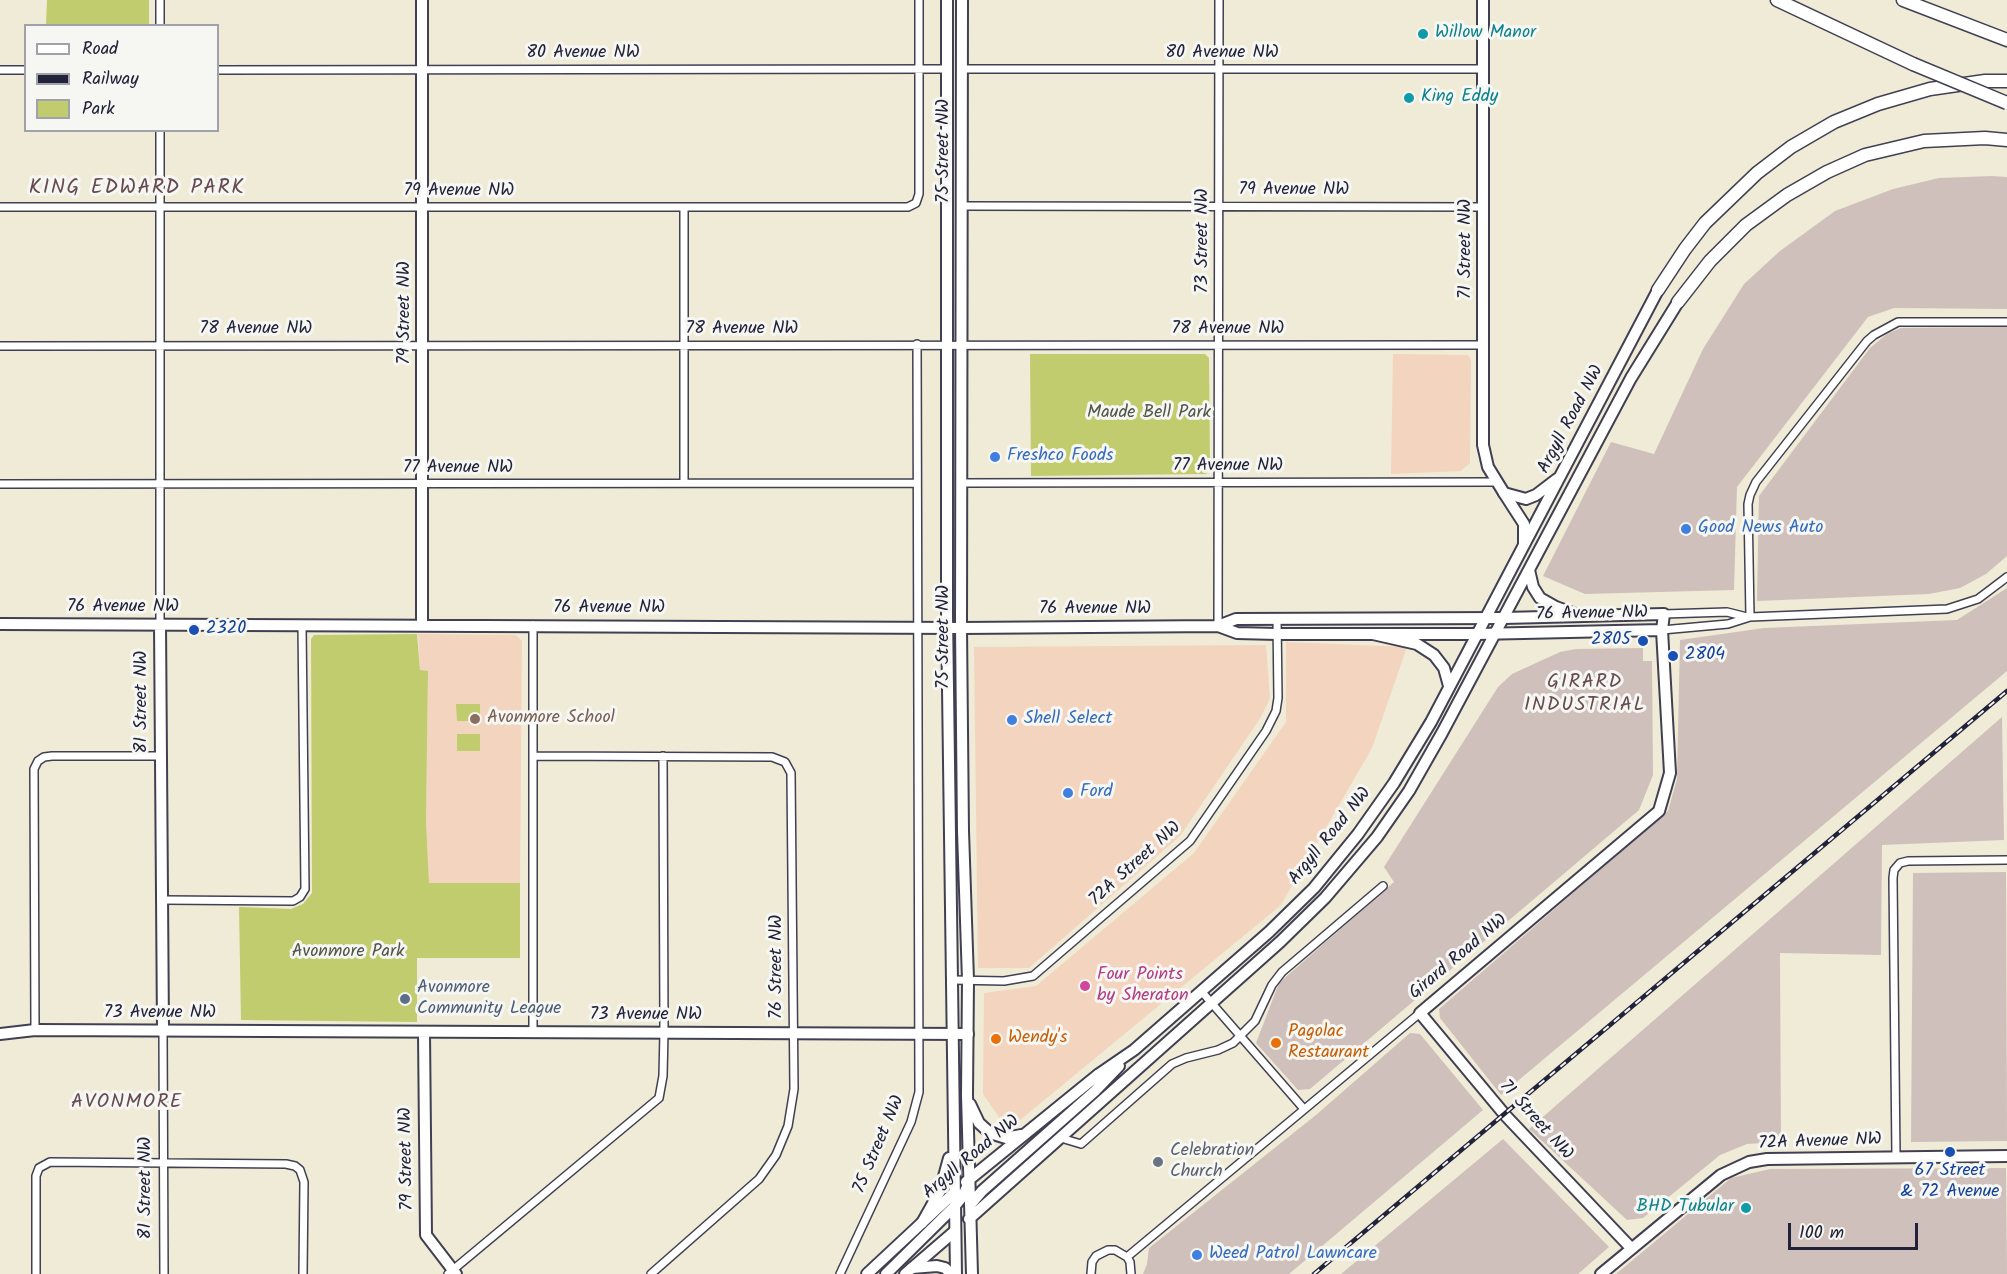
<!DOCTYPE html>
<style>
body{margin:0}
#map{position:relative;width:2007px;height:1274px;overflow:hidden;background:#efebd6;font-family:Kalam,sans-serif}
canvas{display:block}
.legend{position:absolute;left:24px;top:24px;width:195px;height:108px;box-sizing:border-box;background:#f6f6f2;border:2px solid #a1a1a9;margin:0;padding:8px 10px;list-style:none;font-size:18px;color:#22223b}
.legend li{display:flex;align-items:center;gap:12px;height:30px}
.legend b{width:30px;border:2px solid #a1a1a9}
.scale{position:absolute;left:1788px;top:1223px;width:130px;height:27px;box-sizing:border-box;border:3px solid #22223b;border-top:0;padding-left:8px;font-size:18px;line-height:21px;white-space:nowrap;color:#22223b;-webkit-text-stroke:4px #f6f6f2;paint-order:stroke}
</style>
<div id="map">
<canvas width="2007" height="1274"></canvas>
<ul class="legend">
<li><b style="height:8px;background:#fff"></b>Road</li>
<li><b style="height:8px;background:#22223b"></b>Railway</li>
<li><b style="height:16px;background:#c0cc6e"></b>Park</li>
</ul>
<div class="scale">100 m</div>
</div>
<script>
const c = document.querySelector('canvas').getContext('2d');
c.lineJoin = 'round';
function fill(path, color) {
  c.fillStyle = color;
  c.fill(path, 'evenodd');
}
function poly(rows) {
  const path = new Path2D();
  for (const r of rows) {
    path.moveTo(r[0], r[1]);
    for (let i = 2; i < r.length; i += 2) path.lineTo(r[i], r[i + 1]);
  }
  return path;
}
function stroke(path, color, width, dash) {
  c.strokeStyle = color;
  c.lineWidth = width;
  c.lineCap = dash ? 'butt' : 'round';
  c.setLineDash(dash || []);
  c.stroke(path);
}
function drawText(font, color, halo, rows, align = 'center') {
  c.font = font + ' Kalam,sans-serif';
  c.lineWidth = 6;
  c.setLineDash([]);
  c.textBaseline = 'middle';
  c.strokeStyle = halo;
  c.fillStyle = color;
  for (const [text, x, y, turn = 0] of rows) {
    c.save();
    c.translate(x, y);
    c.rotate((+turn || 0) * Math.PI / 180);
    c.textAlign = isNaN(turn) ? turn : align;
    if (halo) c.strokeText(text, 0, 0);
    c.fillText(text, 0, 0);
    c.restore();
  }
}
fill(poly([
 [1393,354,1468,355,1471,360,1470,463,1461,471,1391,474],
 [418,634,516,635,522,641,520,883,429,884,426,821,428,671,420,671],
 [1286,642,1407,647,1372,748,1281,905,1008,1130,983,1094,984,993,1036,986,1194,853,1286,722],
 [1266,645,1270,698,1261,717,1180,836,1029,968,978,968,974,647]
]), '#f3d4bf');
fill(poly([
 [1992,176,2007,177,2007,309,1894,308,1868,317,1737,487,1734,590,1585,594,1543,576,1611,442,1654,454,1703,349,1744,284,1780,251,1835,211,1893,189,1939,178],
 [2007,327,2007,556,1986,574,1960,588,1929,594,1757,601,1759,496,1870,348,1887,334,1901,328],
 [2007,588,2007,671,1501,1095,1440,1018,1439,1009,1668,811,1677,779,1680,640,1764,628,1957,620],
 [1643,648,1643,661,1652,661,1653,775,1639,810,1310,1089,1298,1090,1256,1043,1279,983,1394,882,1384,867,1498,687,1512,674,1560,652,1576,649],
 [2002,717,2004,840,1882,845,1881,955,1780,953,1781,1142,1747,1144,1720,1155,1643,1218,1627,1220,1529,1129],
 [2006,872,2007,1141,1911,1142,1913,873],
 [1410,1033,1420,1034,1483,1110,1289,1274,1143,1274,1147,1264,1149,1248,1316,1115],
 [1503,1139,1609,1247,1578,1274,1341,1274],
 [2006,1168,2007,1274,1616,1274,1731,1178,1770,1169]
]), '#cfc0bb');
fill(poly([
 [47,0,149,0,149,25,46,25],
 [1030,354,1205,354,1209,358,1210,468,1206,474,1031,476],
 [417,634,420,670,428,671,426,821,429,883,520,883,520,958,417,958,417,1022,241,1020,239,907,291,909,303,904,312,893,311,639,314,635],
 [456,704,480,704,480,721,457,721],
 [457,734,480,734,480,751,457,751]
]), '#c0cc6e');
const street = poly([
 [160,26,160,0],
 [962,69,1483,69],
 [0,70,26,70],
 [218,70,948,69],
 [160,130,160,624],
 [962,206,1483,207],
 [0,207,908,207,916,203,919,194,919,0],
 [684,207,684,483],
 [0,346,1483,345],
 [961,483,1496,482],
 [0,484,916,483],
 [1664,614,1727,612,1747,617],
 [1750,617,1748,504,1750,495,1756,482,1867,341,1874,335,1898,322,2007,322],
 [1218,626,1219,0],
 [1662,630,1728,624,1750,617,1947,609,1978,599,2007,577],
 [533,756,772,757,785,762,791,773,794,1089,788,1126,776,1155,759,1179,651,1274],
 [163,900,293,901,300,897,305,889,302,625],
 [952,980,1004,981,1033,976,1190,841,1266,731,1276,711,1278,698,1277,619],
 [1202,992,1304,1109],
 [35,1030,34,769,38,761,44,757,52,756,160,756],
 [163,1030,164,1274],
 [533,1032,533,625],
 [1061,1138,1081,1144,1172,1064,1186,1058,1218,1050,1233,1043,1255,1021,1272,985,1282,972,1383,886],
 [1896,1157,1893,878,1894,870,1900,863,1908,861,2007,860],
 [1127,1257,1420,1013],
 [36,1274,36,1176,39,1168,50,1162,286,1164,295,1166,300,1170,304,1182,303,1274],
 [448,1274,659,1098,663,1076,664,1032,663,756],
 [840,1274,911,1122,919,1092,917,344],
 [1091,1274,1092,1262,1096,1256,1108,1250,1115,1250,1127,1257,1130,1262,1131,1274]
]);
const secondary = poly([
 [1483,0,1483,445,1488,467,1504,493],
 [0,624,961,628,1218,626,1237,633,1277,634,1477,634,1662,630],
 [160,624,163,1030],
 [422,625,422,0],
 [1218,626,1236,619,1504,618,1664,614,1662,630,1670,773,1659,811,1420,1013,1505,1115,1631,1248],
 [424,1033,426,1235,456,1274],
 [0,1034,35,1030,968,1034],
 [867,1274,955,1192],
 [905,1274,955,1231],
 [1601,1274,1721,1175,1749,1162,1767,1159,2007,1156]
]);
const primary = poly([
 [947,0,947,615,956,1274],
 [962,0,961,628,963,831,968,980,967,1095,972,1274],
 [1504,493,1526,499,1536,495,1557,479],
 [1504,493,1524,524,1524,544],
 [1529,570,1533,587,1540,598,1556,607,1581,616],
 [1373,634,1417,644,1434,655,1444,668,1449,686],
 [970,1104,979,1123,990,1133,1006,1138,1021,1135],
 [966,1182,1099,1074,1134,1050,1269,932,1314,888,1358,834,1394,783,1431,722,1658,290],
 [970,1205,982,1191,1095,1091,1119,1066],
 [969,1219,1280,942,1325,898,1377,837,1409,791,1442,733,1631,378,1678,302],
 [922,1223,940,1191,949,1158],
 [912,1268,937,1266,945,1268,951,1274],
 [886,1274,955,1206,963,1196,969,1182]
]);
const highway = poly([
 [1777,0,1913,64],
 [1903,0,2007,40],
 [1658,290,1685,249,1705,223,1757,173,1791,147,1834,122,1878,104,1930,89,1985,81,2007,81],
 [1678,302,1710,261,1746,225,1787,195,1827,172,1865,155,1924,141,1985,138,2007,140]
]);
stroke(street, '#414052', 10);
stroke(secondary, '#414052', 14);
stroke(primary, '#414052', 14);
stroke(highway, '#414052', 15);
stroke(street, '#fff', 7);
stroke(secondary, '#fff', 10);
stroke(primary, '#fff', 10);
stroke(highway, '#fff', 12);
const rail = poly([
 [1314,1274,2007,691]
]);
stroke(rail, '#22223b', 4.5);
stroke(rail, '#f6f6f2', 2, [7]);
const highwayBridge = poly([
 [1913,64,2007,103]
]);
stroke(highwayBridge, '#414052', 15, []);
stroke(highwayBridge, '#fff', 12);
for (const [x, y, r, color] of [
 [1423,34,6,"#0f9aa8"],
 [1409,98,6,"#0f9aa8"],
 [995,457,6,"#3f7fe0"],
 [1686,529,6,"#3f7fe0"],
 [194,630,6,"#1a4fb4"],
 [1643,641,6,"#1a4fb4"],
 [1673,656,6,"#1a4fb4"],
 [475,719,6,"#8d6e63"],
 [1012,720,6,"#3f7fe0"],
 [1068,793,6,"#3f7fe0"],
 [1085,986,6,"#d1479c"],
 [405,999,6,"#5c6f8a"],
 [996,1039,6,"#e8710a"],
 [1276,1043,6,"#e8710a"],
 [1950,1152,6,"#1a4fb4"],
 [1158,1162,6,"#6b7280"],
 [1746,1208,6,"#0f9aa8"],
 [1197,1255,6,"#3f7fe0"]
]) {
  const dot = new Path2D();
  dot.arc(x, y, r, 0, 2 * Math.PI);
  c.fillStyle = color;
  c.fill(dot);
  stroke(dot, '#f6f6f2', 2);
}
drawText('18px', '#0d838f', '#f6f6f2', [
 ["Willow Manor",1435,34],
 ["King Eddy",1421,98],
 ["BHD Tubular",1734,1208,"right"]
], 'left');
drawText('18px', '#22223b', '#f6f6f2', [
 ["80 Avenue NW",583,54],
 ["80 Avenue NW",1222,54],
 ["75 Street NW",945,151,-90],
 ["79 Avenue NW",1294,191],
 ["79 Avenue NW",459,192],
 ["73 Street NW",1204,241,-90],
 ["71 Street NW",1467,249,-90],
 ["79 Street NW",406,313,-90],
 ["78 Avenue NW",256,330],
 ["78 Avenue NW",742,330],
 ["78 Avenue NW",1228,330],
 ["Argyll Road NW",1572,420,-62],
 ["77 Avenue NW",1228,467],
 ["77 Avenue NW",458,469],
 ["76 Avenue NW",123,608],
 ["76 Avenue NW",609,609],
 ["76 Avenue NW",1095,610],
 ["76 Avenue NW",1592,615,-1],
 ["75 Street NW",945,637,-90],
 ["81 Street NW",143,702,-90],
 ["Argyll Road NW",1331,837,-51],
 ["72A Street NW",1136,865,-42],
 ["Girard Road NW",1459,958,-40],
 ["76 Street NW",778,967,-90],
 ["73 Avenue NW",160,1014],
 ["73 Avenue NW",646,1016],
 ["71 Street NW",1535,1121,48],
 ["72A Avenue NW",1820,1143,-2],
 ["75 Street NW",880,1145,-67],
 ["Argyll Road NW",972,1158,-40],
 ["79 Street NW",408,1159,-91],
 ["81 Street NW",147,1188,-90]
]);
drawText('18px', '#51554a', '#f6f6f2', [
 ["Maude Bell Park",1149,414],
 ["Avonmore Park",348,953]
]);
drawText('18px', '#366cbe', '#f6f6f2', [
 ["Freshco Foods",1007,457],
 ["Good News Auto",1698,529],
 ["Shell Select",1024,720],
 ["Ford",1080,793],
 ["Weed Patrol Lawncare",1209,1255]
], 'left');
drawText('18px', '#164399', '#f6f6f2', [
 ["2320",206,630],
 ["2805",1631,641,"right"],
 ["2804",1685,656],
 ["67 Street",1950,1172,"center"],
 ["& 72 Avenue",1950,1193,"center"]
], 'left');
drawText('18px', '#785e54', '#f6f6f2', [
 ["Avonmore School",487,719]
], 'left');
drawText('18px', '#b23c85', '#f6f6f2', [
 ["Four Points",1097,976],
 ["by Sheraton",1097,997]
], 'left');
drawText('18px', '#4e5e75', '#f6f6f2', [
 ["Avonmore",417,989],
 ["Community League",417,1010]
], 'left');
drawText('18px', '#c56008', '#f6f6f2', [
 ["Pagolac",1288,1033],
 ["Restaurant",1288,1054],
 ["Wendy's",1008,1039]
], 'left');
drawText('18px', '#5b616d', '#f6f6f2', [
 ["Celebration",1170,1152],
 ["Church",1170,1173]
], 'left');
c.letterSpacing = '1.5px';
drawText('20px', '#664c52', '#f6f6f2', [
 ["GIRARD",1585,684],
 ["INDUSTRIAL",1585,707],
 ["AVONMORE",127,1104]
]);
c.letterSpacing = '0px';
c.letterSpacing = '1.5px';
drawText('21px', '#664c52', '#f6f6f2', [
 ["KING EDWARD PARK",137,189]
]);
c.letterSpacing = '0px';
</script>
